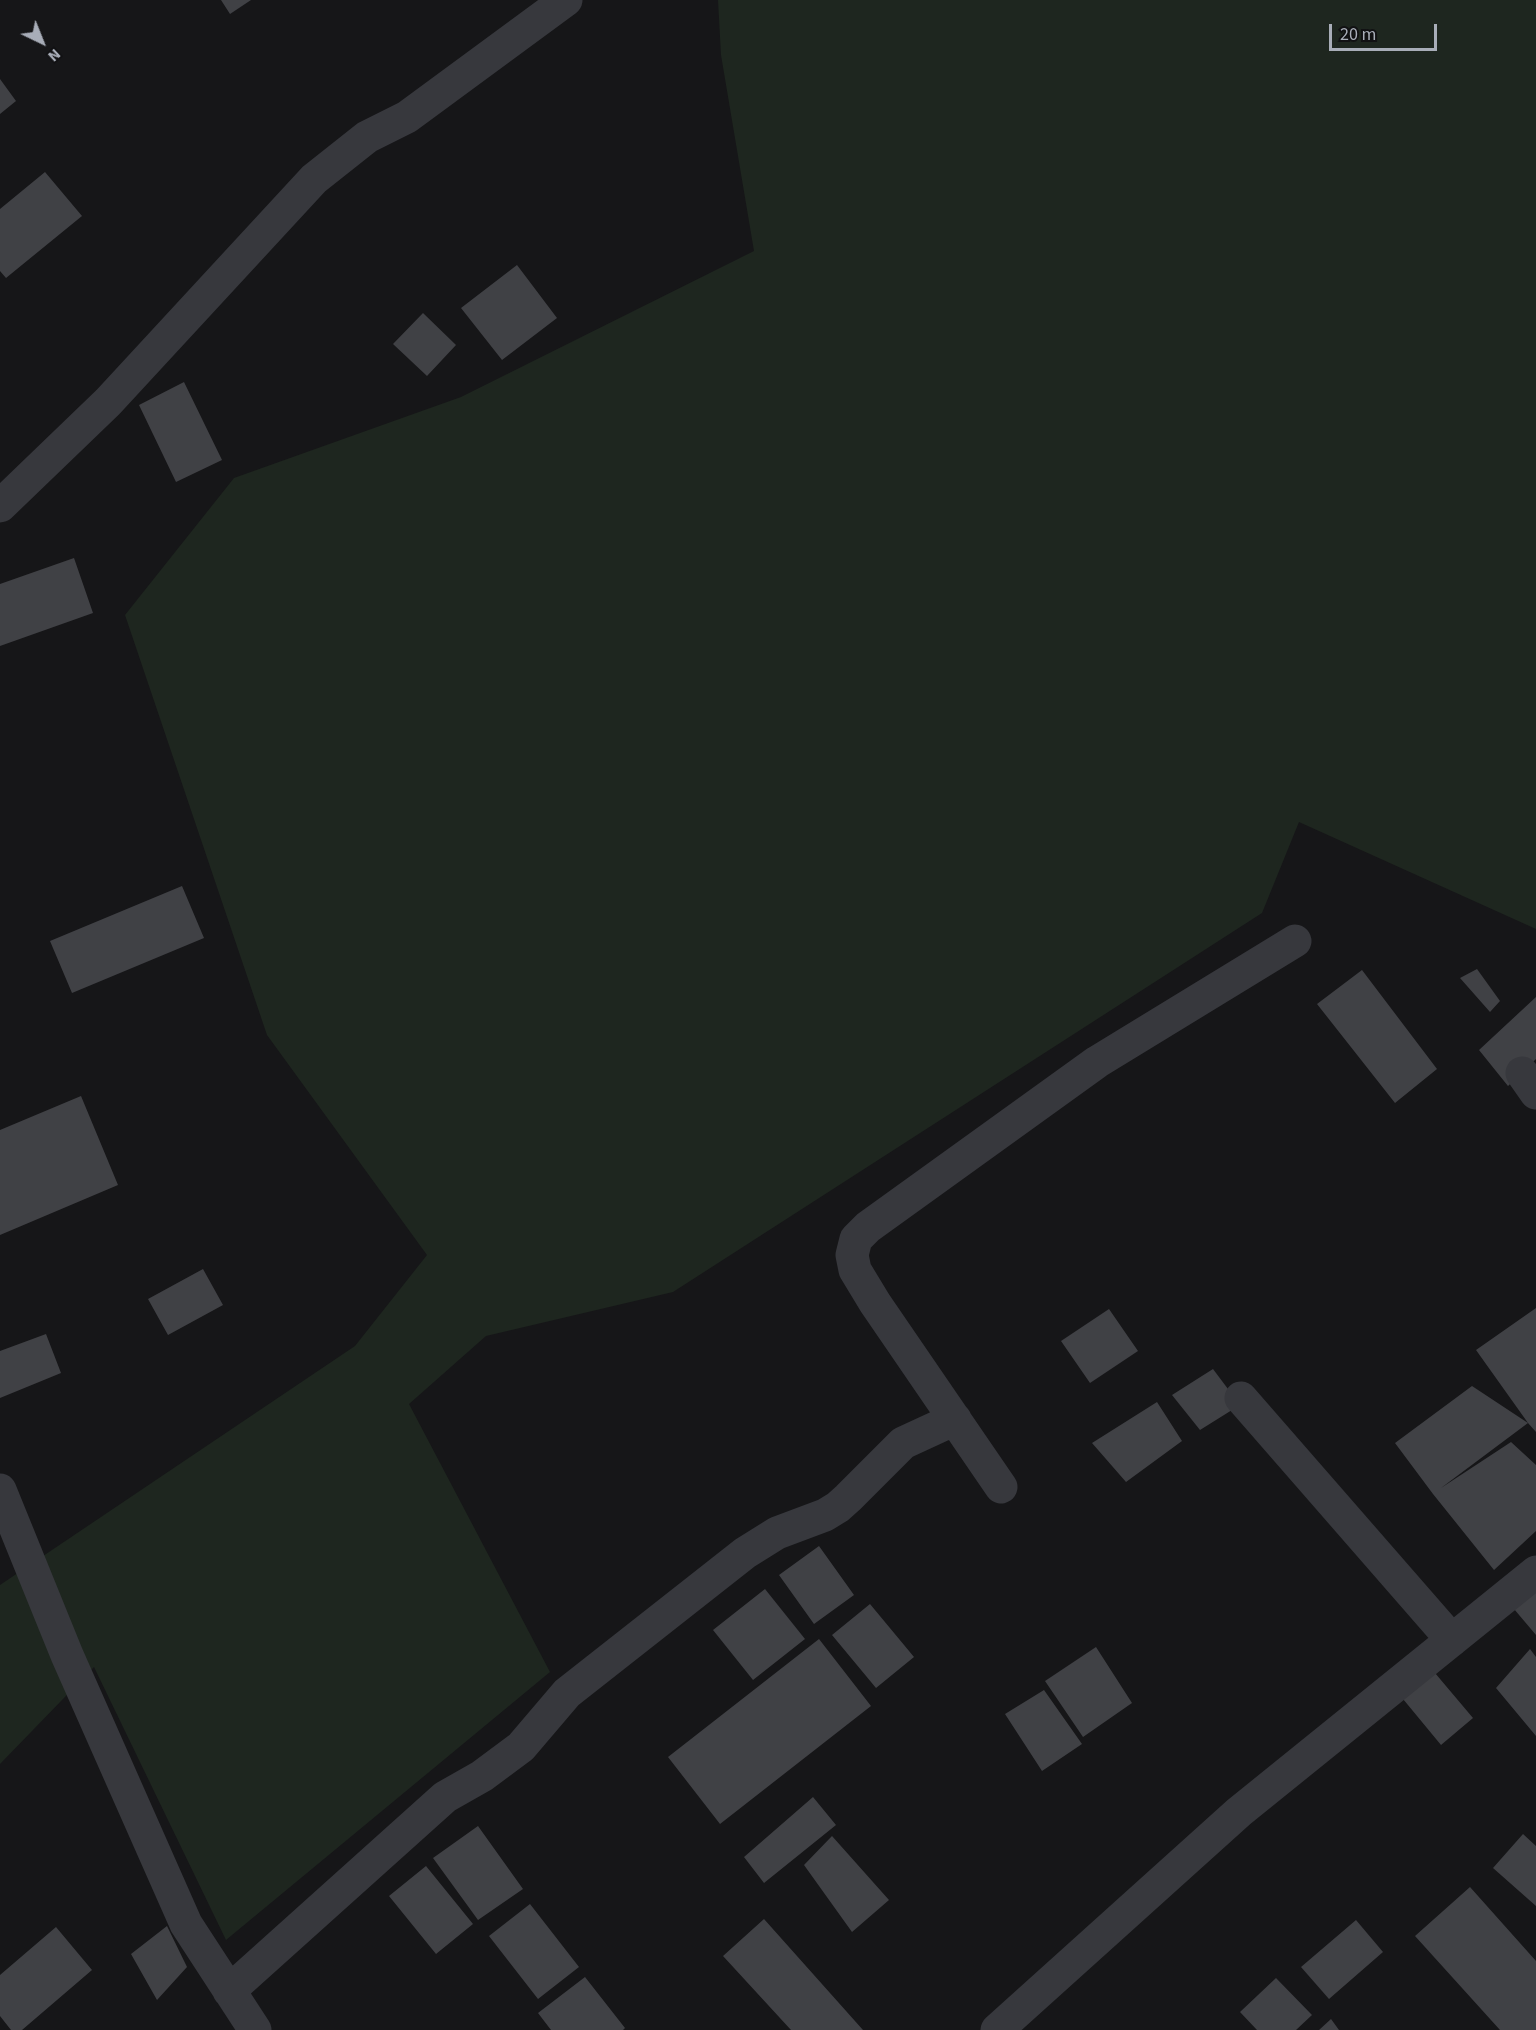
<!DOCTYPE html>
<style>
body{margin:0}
#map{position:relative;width:1536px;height:2030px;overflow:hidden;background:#161618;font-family:"Source Sans 3",sans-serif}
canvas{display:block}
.north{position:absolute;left:12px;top:12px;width:60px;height:60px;-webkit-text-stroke:4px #111113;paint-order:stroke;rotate:137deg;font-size:16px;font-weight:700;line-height:24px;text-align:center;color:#a8adb8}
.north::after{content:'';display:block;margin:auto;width:21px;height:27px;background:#a8adb8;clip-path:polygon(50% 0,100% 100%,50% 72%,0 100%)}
.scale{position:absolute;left:1329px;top:24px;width:108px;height:27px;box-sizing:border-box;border:3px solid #a8adb8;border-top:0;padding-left:8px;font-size:18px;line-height:21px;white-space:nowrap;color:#a8adb8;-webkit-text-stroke:4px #111113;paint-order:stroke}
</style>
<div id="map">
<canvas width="1536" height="2030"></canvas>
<div class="north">N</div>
<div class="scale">20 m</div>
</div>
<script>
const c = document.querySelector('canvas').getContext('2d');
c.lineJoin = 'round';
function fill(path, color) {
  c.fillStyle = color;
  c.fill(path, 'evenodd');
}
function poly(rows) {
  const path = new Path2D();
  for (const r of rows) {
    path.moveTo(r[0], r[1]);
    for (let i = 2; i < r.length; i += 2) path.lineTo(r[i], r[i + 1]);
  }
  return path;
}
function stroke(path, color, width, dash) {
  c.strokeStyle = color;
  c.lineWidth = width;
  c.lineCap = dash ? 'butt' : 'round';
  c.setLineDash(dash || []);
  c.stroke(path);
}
fill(poly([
 [718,0,1536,0,1536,929,1299,822,1262,913,673,1292,486,1336,409,1404,550,1672,226,1940,94,1667,0,1764,0,1585,355,1346,427,1255,267,1035,125,615,234,478,461,397,754,251,721,55]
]), '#1e261f');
fill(poly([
 [221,0,251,0,230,14],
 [0,79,16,101,0,114],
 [45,172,82,216,6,278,0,271,0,209],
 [517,265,557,318,502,360,461,308],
 [423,313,456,345,427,376,393,344],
 [184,382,222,460,176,482,139,405],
 [74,558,93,613,0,646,0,584],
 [182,886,204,938,72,993,50,941],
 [1477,969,1500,1001,1490,1012,1460,978],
 [1362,970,1437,1069,1395,1103,1317,1004],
 [1536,997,1536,1059,1508,1086,1479,1050],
 [81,1096,118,1185,0,1235,0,1130],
 [203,1269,223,1305,168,1335,148,1299],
 [1536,1308,1536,1432,1528,1423,1441,1488,1511,1442,1536,1465,1536,1531,1494,1570,1433,1494,1395,1443,1472,1386,1528,1423,1476,1350],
 [1109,1309,1138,1351,1090,1383,1061,1341],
 [46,1334,61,1373,0,1398,0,1351],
 [1213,1369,1240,1405,1200,1430,1172,1395],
 [1157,1402,1182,1441,1126,1482,1092,1443],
 [819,1546,854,1595,814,1624,779,1575],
 [765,1589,805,1639,753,1680,713,1630],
 [1536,1590,1536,1635,1514,1609],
 [870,1604,914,1657,876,1688,832,1635],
 [819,1639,871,1706,720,1824,668,1757],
 [1096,1647,1132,1703,1083,1737,1045,1681],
 [1530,1649,1536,1657,1536,1736,1496,1688],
 [1435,1673,1473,1718,1441,1745,1403,1699],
 [1044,1690,1082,1744,1042,1771,1005,1714],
 [813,1797,836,1825,764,1883,744,1857],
 [478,1826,523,1889,478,1920,433,1858],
 [1523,1834,1536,1846,1536,1906,1493,1868],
 [832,1836,889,1900,852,1932,804,1865],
 [426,1866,473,1924,436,1954,389,1896],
 [1470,1887,1536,1961,1536,2030,1500,2030,1415,1936],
 [530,1904,579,1967,538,1999,489,1936],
 [764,1919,863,2030,791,2030,723,1956],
 [1356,1920,1383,1952,1329,1999,1301,1967],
 [167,1926,187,1967,157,2000,131,1954],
 [56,1927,92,1970,22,2030,11,2030,0,2016,0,1975],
 [585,1977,625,2028,623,2030,551,2030,538,2013],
 [1276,1978,1312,2015,1296,2030,1257,2030,1240,2012],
 [1331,2019,1339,2030,1319,2030]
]), '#404145');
stroke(poly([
 [0,506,108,402,314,179,367,137,407,117,566,0],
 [1522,1073,1536,1093],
 [1241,1398,1452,1640],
 [1001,1487,875,1303,855,1270,852,1255,856,1239,868,1227,1097,1062,1295,941],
 [0,1490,67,1655,186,1924,255,2030],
 [229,1991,445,1797,482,1776,521,1747,567,1693,745,1553,777,1533,825,1515,838,1507,848,1498,903,1443,955,1419],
 [997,2030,1239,1812,1536,1572]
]), '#37383d', 33);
</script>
